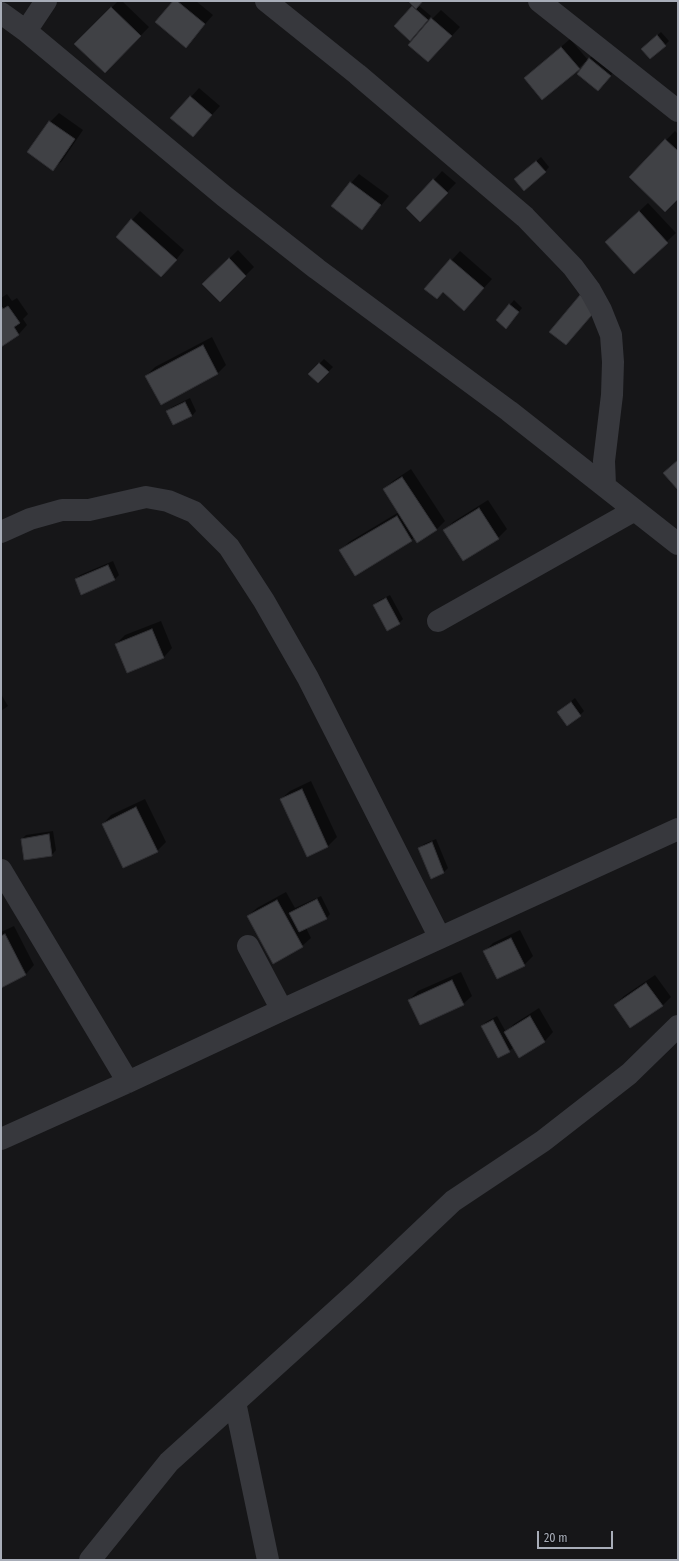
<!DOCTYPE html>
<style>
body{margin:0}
#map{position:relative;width:679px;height:1561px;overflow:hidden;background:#161618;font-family:"Fira Sans Condensed",sans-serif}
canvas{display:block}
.frame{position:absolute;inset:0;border:2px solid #a8adb8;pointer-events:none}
.scale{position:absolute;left:537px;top:1531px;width:76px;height:18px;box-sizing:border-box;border:2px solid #a8adb8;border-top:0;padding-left:5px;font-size:12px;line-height:14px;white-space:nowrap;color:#a8adb8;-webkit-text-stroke:3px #111113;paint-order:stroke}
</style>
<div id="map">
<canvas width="679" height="1561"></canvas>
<div class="frame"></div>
<div class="scale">20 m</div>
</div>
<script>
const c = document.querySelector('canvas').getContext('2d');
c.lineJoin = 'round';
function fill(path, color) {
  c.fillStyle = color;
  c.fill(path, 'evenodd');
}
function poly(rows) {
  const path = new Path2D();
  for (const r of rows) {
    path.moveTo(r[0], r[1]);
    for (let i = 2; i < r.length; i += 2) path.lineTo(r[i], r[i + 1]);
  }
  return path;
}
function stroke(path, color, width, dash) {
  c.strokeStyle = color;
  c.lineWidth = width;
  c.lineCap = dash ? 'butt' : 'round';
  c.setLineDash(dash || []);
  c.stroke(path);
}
fill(poly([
 [118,1,122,1,149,27,105,72,76,44],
 [174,1,196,1,213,15,186,46],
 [409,1,422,1,418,5,431,16,414,35,395,26,414,5],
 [441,10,460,27,437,52,432,19],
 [661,32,669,41,665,45,646,45],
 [570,39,588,60,594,54,614,71,603,86,585,62,579,68,525,78],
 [199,88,220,106,193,136,172,118],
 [59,113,83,130,62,161,53,169,28,152,50,122],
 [675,131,678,134,678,198,630,177],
 [541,157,549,167,545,172,520,175],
 [442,171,456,183,420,220,434,180],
 [359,174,389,196,362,228,351,183],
 [648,203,676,233,634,272,615,234],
 [140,211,184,250,170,267,132,220],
 [238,250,254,267,220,301,203,284],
 [460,251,492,279,464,310,443,291,426,289],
 [7,294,12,301,17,298,28,314,23,319,27,325,19,334,1,346,1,298],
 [514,300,522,308,510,323,497,320],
 [212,337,226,365,218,373,146,376,155,367],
 [324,359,333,367,318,382,309,374],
 [190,398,196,411,192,416,174,424,168,411,172,407],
 [411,469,445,521,437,529,418,542,415,537,355,575,340,551,349,542,399,512,384,489,393,481],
 [488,500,507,529,498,538,445,530,453,522],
 [113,561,119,575,115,579,82,593,76,579,80,575],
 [390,595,403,619,399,623,374,605,378,601],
 [161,621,172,648,164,657,127,671,116,644,125,635],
 [1,694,8,706,1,711],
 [575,698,584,711,580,715,558,712],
 [311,781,337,837,328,846,307,855,281,799,290,791],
 [145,799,166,842,157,851,103,824,111,815],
 [53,831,56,850,52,855,25,859,22,839,26,835],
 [436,839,448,868,444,872,431,877,420,848,424,844],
 [286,892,295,908,321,896,330,914,326,919,306,928,311,938,302,946,248,916,257,908],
 [14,926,34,965,26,974,1,987,1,932],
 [520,930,533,956,524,965,484,952,493,943],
 [461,972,472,996,463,1004,409,1000,418,991],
 [655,975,671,997,662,1006,615,1005,624,996],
 [539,1008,553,1032,545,1041,520,1057,514,1047,509,1051,482,1026,486,1022,497,1016,506,1032,514,1024]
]), '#0007');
const building = poly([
 [173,1,177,1,205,24,186,48,155,22,173,1],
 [408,1,423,1,416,9,408,1],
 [412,6,428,20,410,41,394,26,412,6],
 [111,7,141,36,105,73,74,44,111,7],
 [431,18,452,36,428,62,408,45,431,18],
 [657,35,666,46,650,59,641,49,657,35],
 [561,47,580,69,542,100,524,78,561,47],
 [589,58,611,76,598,91,577,74,589,58],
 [190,96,212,115,193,137,170,118,190,96],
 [49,121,75,139,53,171,27,152,49,121],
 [665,139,678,151,678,199,665,212,629,177,665,139],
 [536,161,546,172,524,191,514,179,536,161],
 [433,179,448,193,420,222,406,208,433,179],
 [350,182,381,205,362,230,331,206,350,182],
 [639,211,668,243,634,274,605,242,639,211],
 [131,219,177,260,161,277,116,237,131,219],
 [229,258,246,276,220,302,202,284,229,258],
 [450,259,484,288,464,311,443,292,437,299,424,289,450,259],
 [580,295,597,309,566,345,549,332,580,295],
 [509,304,519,312,506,329,496,320,509,304],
 [1,306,3,309,8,306,20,323,14,327,19,335,1,347,1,306],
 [203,345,218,374,161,405,145,376,203,345],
 [319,363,329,372,318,383,308,374,319,363],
 [185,402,192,416,173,425,166,411,185,402],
 [678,460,678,490,663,473,678,460],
 [402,477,437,530,417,543,383,489,402,477],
 [479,508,499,539,463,561,443,530,479,508],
 [397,516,412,541,355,576,339,550,397,516],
 [108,565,115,580,81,595,75,579,108,565],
 [386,598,400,624,387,631,373,605,386,598],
 [152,629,164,658,127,673,115,644,152,629],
 [571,702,581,716,567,726,557,712,571,702],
 [302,789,328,847,307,857,280,799,302,789],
 [136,807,158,852,123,868,102,824,136,807],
 [49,834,52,856,24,860,21,839,49,834],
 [432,842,444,873,431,879,418,848,432,842],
 [317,899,327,919,299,932,289,913,317,899],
 [277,900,303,947,273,964,247,916,277,900],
 [5,934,26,975,1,988,1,936,5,934],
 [511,938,525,966,497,979,483,951,511,938],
 [452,980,464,1005,420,1025,408,1000,452,980],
 [646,983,663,1006,630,1028,614,1005,646,983],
 [530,1016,545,1042,519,1058,504,1032,530,1016],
 [493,1020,510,1052,498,1058,481,1026,493,1020]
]);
fill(building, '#404145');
stroke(building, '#303034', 1);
stroke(poly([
 [266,1,357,74,525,217,573,267,590,290,601,310,611,335,613,362,612,395,604,461,605,485],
 [539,1,678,111],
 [1,13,26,31,224,196,317,269,509,411,678,544],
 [26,31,46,1],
 [1,532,30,519,62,510,89,510,146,497,168,501,194,512,229,547,264,601,308,678,440,938],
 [438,621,635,510],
 [1,870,128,1082],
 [248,946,282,1010],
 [1,1139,128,1082,282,1010,678,829],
 [235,1402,268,1560],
 [90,1560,169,1462,358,1291,453,1201,543,1141,629,1074,678,1026]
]), '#37383d', 22);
</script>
